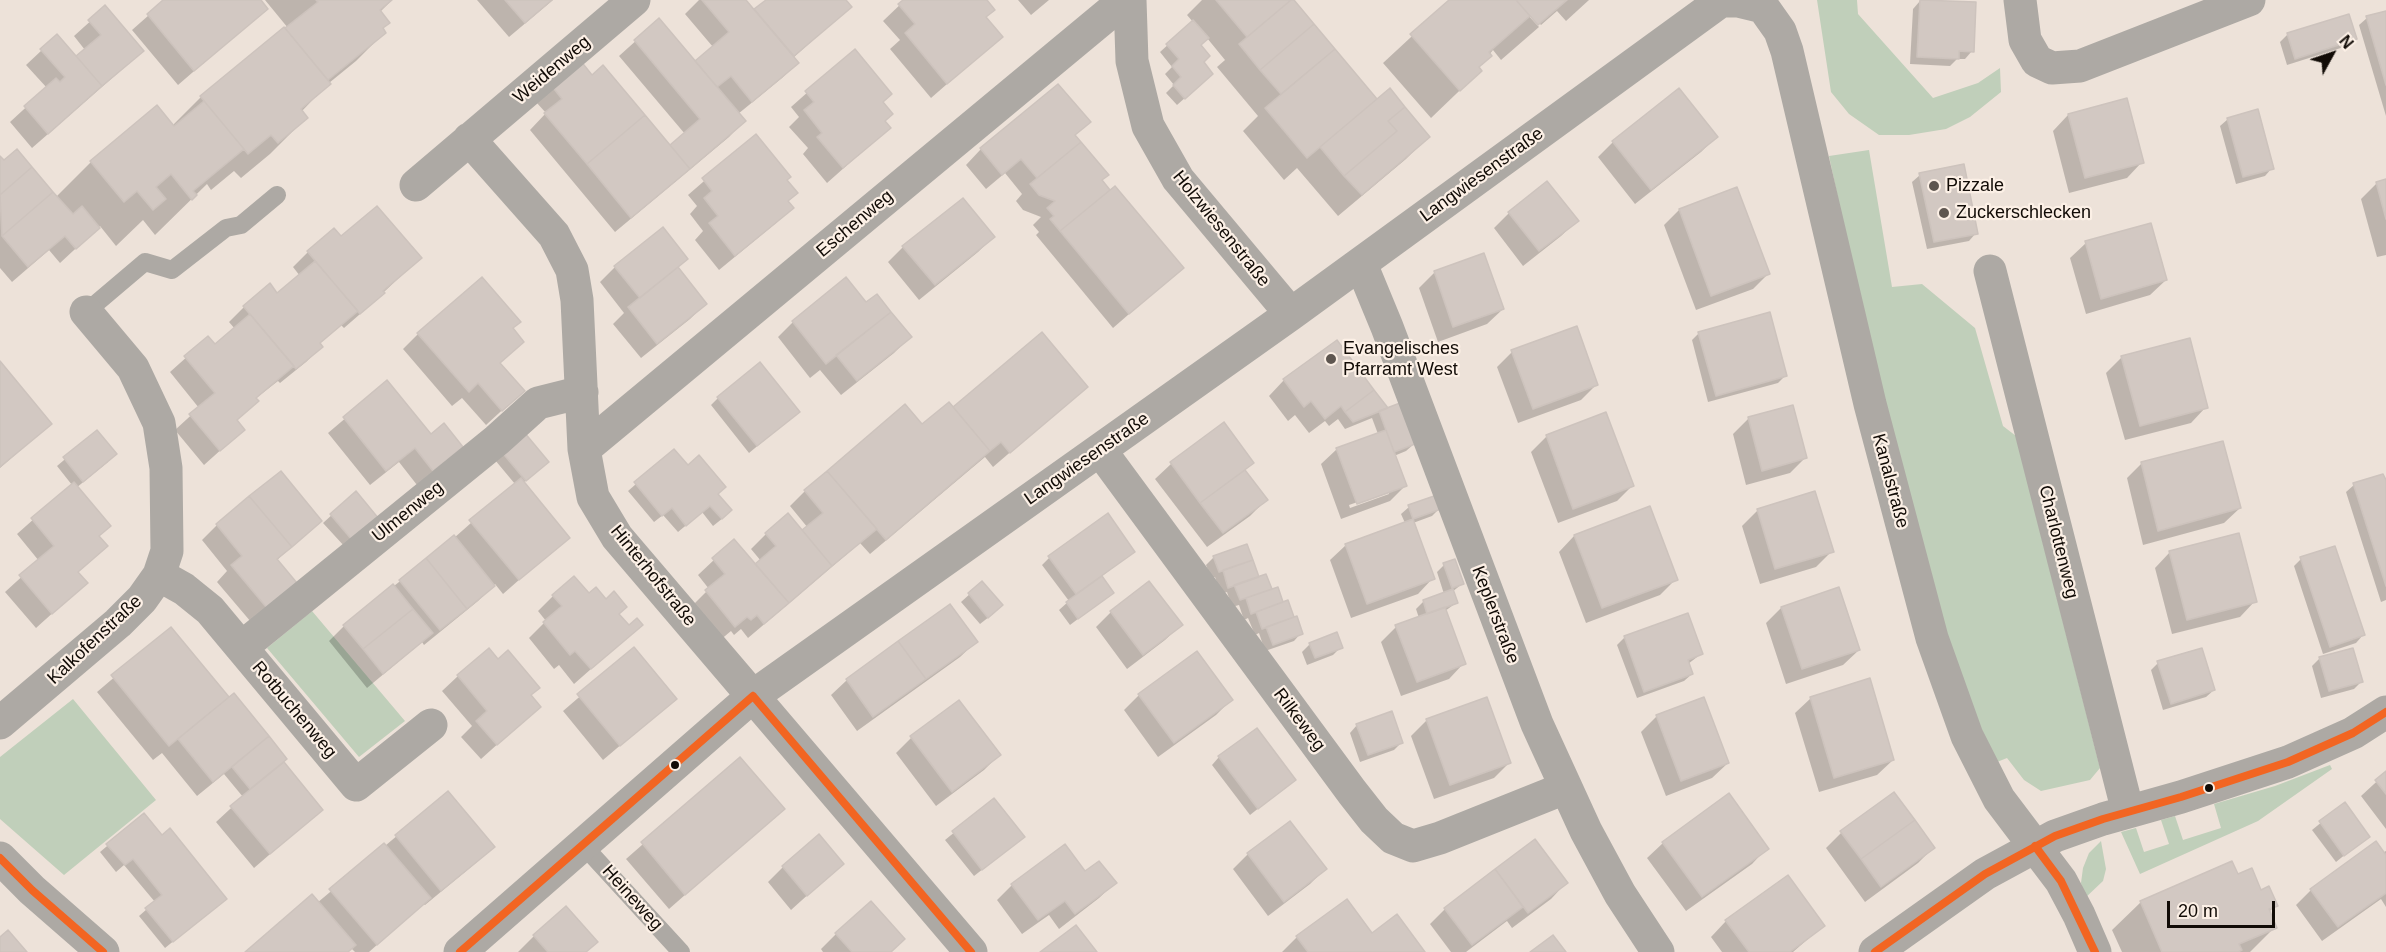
<!DOCTYPE html>
<meta charset="utf-8">
<style>
body{margin:0}
#map{position:relative;width:2386px;height:952px;overflow:hidden;background:#ede2d9;font-family:Helvetica,sans-serif}
canvas{display:block}
.north{position:absolute;left:2302px;top:24px;width:60px;height:60px;-webkit-text-stroke:4px #fcf0e6;paint-order:stroke;rotate:50deg;font-size:16px;font-weight:700;line-height:24px;text-align:center;color:#110b06}
.north::after{content:'';display:block;margin:auto;width:21px;height:27px;background:#110b06;clip-path:polygon(50% 0,100% 100%,50% 72%,0 100%)}
.scale{position:absolute;left:2167px;top:901px;width:108px;height:27px;box-sizing:border-box;border:3px solid #110b06;border-top:0;padding-left:8px;font-size:18px;line-height:21px;white-space:nowrap;color:#110b06;-webkit-text-stroke:4px #fcf0e6;paint-order:stroke}
</style>
<div id="map">
<canvas width="2386" height="952"></canvas>
<div class="north">N</div>
<div class="scale">20 m</div>
</div>
<script>
const c = document.querySelector('canvas').getContext('2d');
c.lineJoin = 'round';
function fill(path, color) {
  c.fillStyle = color;
  c.fill(path, 'evenodd');
}
function poly(rows) {
  const path = new Path2D();
  for (const r of rows) {
    path.moveTo(r[0], r[1]);
    for (let i = 2; i < r.length; i += 2) path.lineTo(r[i], r[i + 1]);
  }
  return path;
}
function stroke(path, color, width, dash) {
  c.strokeStyle = color;
  c.lineWidth = width;
  c.lineCap = dash ? 'butt' : 'round';
  c.setLineDash(dash || []);
  c.stroke(path);
}
function drawText(font, color, halo, rows, align = 'center') {
  c.font = font + ' Helvetica,sans-serif';
  c.lineWidth = 4.5;
  c.setLineDash([]);
  c.textBaseline = 'middle';
  c.strokeStyle = halo;
  c.fillStyle = color;
  for (const [text, x, y, turn = 0] of rows) {
    c.save();
    c.translate(x, y);
    c.rotate((+turn || 0) * Math.PI / 180);
    c.textAlign = isNaN(turn) ? turn : align;
    if (halo) c.strokeText(text, 0, 0);
    c.fillText(text, 0, 0);
    c.restore();
  }
}
fill(poly([
 [1817,0,1857,0,1858,14,1933,98,1978,83,2000,68,2001,92,1970,117,1946,129,1909,135,1879,135,1849,114,1831,92],
 [1869,150,1892,287,1922,284,1975,328,2003,426,2016,436,2100,768,2090,780,2041,791,2024,780,2007,758,1997,762,1961,690,1881,401,1829,156],
 [312,611,405,721,359,757,267,648],
 [73,699,156,800,64,875,0,819,0,757],
 [2330,765,2332,769,2258,821,2140,874,2121,832,2136,828,2144,852,2169,844,2161,820,2175,816,2183,840,2221,828,2214,804,2275,786],
 [2101,841,2106,869,2103,881,2084,899,2081,883,2083,868,2089,853]
]), '#c0cfba');
fill(poly([
 [166,0,259,0,266,9,178,85,132,30],
 [265,0,392,0,380,12,381,29,384,33,356,61,329,83,301,112,306,118,270,154,241,178,234,171,211,190,207,184,155,235,143,220,116,246,100,226,60,263,49,250,12,282,0,268,0,158,56,197,91,162,172,126,201,97,284,29,285,31,288,28],
 [477,0,553,0,509,37],
 [699,0,745,0,754,12,768,0,844,0,850,7,793,58,797,63,782,78,738,114,744,121,729,137,615,232,530,130,546,113,536,102,552,86,591,77,670,147,685,134,619,56,659,20,695,63,713,47,685,14],
 [905,0,985,0,985,18,1001,37,931,98,890,49,900,40,883,21],
 [1018,0,1049,0,1031,15],
 [1202,0,1292,0,1377,101,1428,137,1406,159,1338,216,1297,168,1284,180,1243,131,1258,116,1217,67,1225,60,1207,38,1199,46,1204,81,1177,105,1166,93,1174,85,1165,74,1172,67,1160,52,1193,22,1187,15],
 [1451,0,1514,0,1539,27,1501,60,1493,50,1478,68,1480,71,1431,118,1383,63],
 [1518,0,1589,0,1566,21,1557,11,1541,25],
 [1920,1,1972,51,1965,59,1957,59,1950,66,1910,64,1913,9],
 [105,8,126,66,32,148,10,122,47,88,26,65,42,50,76,58,85,50,74,36],
 [2386,12,2386,116,2359,25,2367,18],
 [2348,16,2355,39,2347,46,2287,65,2280,42,2287,35],
 [854,51,882,103,884,122,889,128,827,183,803,154,808,148,789,127,799,117,791,107],
 [2126,100,2142,162,2127,178,2069,193,2053,131,2068,115],
 [2228,119,2272,168,2265,176,2236,184,2220,126],
 [1088,122,1074,136,1107,175,1101,181,1182,268,1113,328,1036,235,1039,232,1033,225,1041,217,1023,210,1016,201,1022,194,1005,173,986,189,966,165,981,149],
 [756,136,785,180,787,202,792,208,776,223,719,270,695,240,703,231,690,214,697,206,688,195],
 [1716,137,1701,152,1635,204,1598,157,1613,142],
 [1920,175,1976,233,1969,241,1927,249,1912,182],
 [2386,181,2386,255,2377,257,2361,199,2376,184],
 [1736,189,1768,274,1753,289,1696,310,1664,225,1679,210],
 [1509,213,1577,221,1561,236,1523,266,1494,228],
 [993,237,978,252,919,300,888,262,903,247],
 [341,238,420,258,367,308,344,328,341,325,319,344,321,347,306,362,280,383,278,381,255,399,257,401,236,421,243,430,204,465,175,430,199,408,170,372,208,338,215,346,235,329,229,322,244,307,277,295,300,276,293,267,308,252],
 [2086,243,2166,280,2150,295,2086,314,2070,258],
 [686,259,677,268,705,304,690,319,641,358,613,324,624,313,600,282,615,267],
 [1435,272,1503,309,1487,324,1438,342,1419,288],
 [793,322,910,337,894,353,841,395,820,370,810,378,778,337],
 [511,329,522,342,499,364,523,391,486,425,462,398,452,406,403,349,418,334],
 [1699,333,1786,375,1778,383,1708,402,1692,340],
 [1512,352,1597,384,1581,400,1518,423,1497,367],
 [2122,357,2206,407,2191,423,2125,440,2106,373],
 [0,363,50,424,0,468],
 [1284,380,1388,410,1414,444,1406,451,1394,456,1405,486,1390,501,1341,519,1321,464,1337,449,1378,434,1372,418,1345,429,1338,419,1329,426,1325,421,1309,433,1295,415,1288,421,1269,396],
 [1389,491,1389,494,1350,508,1349,505],
 [387,383,431,436,461,447,417,485,399,462,370,485,328,433],
 [1086,387,993,467,985,457,870,554,860,543,748,638,741,629,734,635,731,631,719,641,691,607,709,589,698,575,734,541,755,566,761,561,751,549,766,534,802,532,808,528,790,506,805,491,953,410],
 [718,398,790,419,749,453,711,405],
 [1792,407,1805,458,1790,473,1746,485,1733,434,1748,419],
 [1605,414,1632,486,1617,501,1558,523,1531,452,1546,437],
 [1223,425,1252,463,1244,471,1266,500,1250,516,1207,547,1155,479,1171,464],
 [97,432,108,462,76,488,98,537,106,546,77,573,86,583,36,628,5,592,39,561,17,534,72,485,57,466],
 [674,451,717,494,723,518,713,526,702,512,678,532,663,515,654,522,628,491],
 [502,453,539,470,523,483,568,537,503,594,495,584,478,601,424,645,422,642,367,688,329,641,344,626,454,538,515,484,495,460],
 [2142,463,2240,508,2224,523,2143,545,2127,478],
 [2386,482,2386,600,2381,602,2346,492,2354,485],
 [355,494,377,518,345,547,323,523],
 [1409,507,1440,508,1432,516,1413,523,1433,578,1418,594,1351,618,1330,560,1346,545,1405,523,1401,514],
 [1649,508,1676,579,1660,595,1586,623,1559,552,1574,536],
 [1758,510,1832,551,1816,567,1760,584,1742,526],
 [320,521,276,561,295,583,251,622,217,582,227,571,202,540,217,525],
 [1133,551,1101,577,1112,593,1070,625,1059,610,1069,601,1042,565,1049,558],
 [2170,552,2255,601,2240,617,2172,634,2155,568],
 [1214,557,1258,579,1266,576,1271,591,1282,604,1287,602,1301,633,1294,641,1265,651,1259,633,1255,635,1248,618,1244,620,1239,605,1232,607,1227,592,1221,594,1215,577,1211,578,1206,565],
 [2301,559,2363,635,2356,643,2323,654,2294,566],
 [1444,565,1462,584,1452,592,1456,603,1445,611,1464,663,1449,679,1401,696,1381,642,1396,627,1419,618,1416,609,1424,601,1444,594,1437,572],
 [982,583,994,613,980,624,961,602],
 [1149,583,1181,625,1165,640,1127,669,1096,627,1111,612],
 [553,596,618,615,629,627,641,625,574,684,559,665,554,669,529,638,546,621,538,611],
 [1781,608,1859,650,1843,665,1786,684,1766,623],
 [171,629,229,699,234,695,285,759,282,762,321,810,254,868,216,822,243,797,224,774,197,796,162,753,153,760,97,692],
 [1625,637,1701,654,1688,664,1692,674,1684,681,1637,698,1617,645],
 [976,642,960,657,857,731,831,695,847,680],
 [1310,644,1341,647,1333,655,1307,665,1302,652],
 [634,650,675,699,603,760,563,711],
 [2320,658,2362,681,2354,689,2321,698,2312,666],
 [2158,663,2214,690,2206,697,2163,710,2151,670],
 [458,676,530,696,539,707,481,759,461,737,472,726,442,691],
 [1139,695,1231,700,1216,715,1158,757,1124,710],
 [1811,698,1893,760,1877,775,1819,792,1795,713],
 [958,702,999,755,984,770,936,806,896,753,911,738],
 [1657,716,1728,763,1712,778,1666,796,1641,732],
 [1427,720,1510,762,1494,778,1434,799,1411,736],
 [1357,725,1402,742,1394,750,1360,762,1350,733],
 [1219,757,1294,780,1250,815,1212,765],
 [740,759,783,809,669,909,626,859],
 [2386,773,2386,829,2361,796],
 [448,793,493,847,477,862,425,905,423,904,369,952,355,952,351,948,347,952,247,952,317,903],
 [994,800,1015,844,974,876,945,840],
 [2344,804,2368,836,2336,862,2312,830],
 [144,815,217,906,165,948,139,916,155,902,124,865,116,872,100,852],
 [1841,833,1933,848,1918,863,1865,902,1826,848],
 [1534,841,1566,883,1551,899,1512,928,1507,921,1466,952,1451,952,1430,924,1445,909],
 [1663,843,1767,848,1752,864,1686,911,1647,858],
 [2386,851,2386,907,2381,899,2322,941,2296,905,2311,890],
 [1248,854,1325,869,1310,884,1268,916,1233,869],
 [842,864,791,910,768,882,783,867],
 [1085,874,1115,883,1099,898,1059,929,1049,915,1022,934,997,900,1012,885],
 [2237,876,2276,905,2269,912,2275,927,2250,952,2122,952,2112,930,2141,902],
 [566,908,585,952,518,952,534,936],
 [1726,921,1823,926,1793,952,1722,952,1711,937],
 [836,934,890,952,823,952,821,949],
 [1371,935,1423,952,1282,952,1297,937]
]), '#0003');
const building = poly([
 [163,0,261,0,268,9,194,71,147,14,163,0],
 [316,0,392,0,380,10,390,23,383,28,386,33,328,80,285,28,318,2,316,0],
 [505,0,552,0,525,23,505,0],
 [702,0,746,0,799,63,752,102,731,76,717,87,695,61,729,32,702,0],
 [766,0,846,0,852,7,794,56,754,9,766,0],
 [903,0,987,0,995,10,986,17,1003,37,947,84,905,33,915,24,898,4,903,0],
 [1216,0,1291,0,1247,37,1216,0],
 [1291,0,1294,0,1314,24,1260,70,1239,44,1291,0],
 [1449,0,1516,0,1530,16,1489,52,1492,56,1479,67,1482,71,1460,91,1410,34,1449,0],
 [1516,0,1567,0,1538,25,1516,0],
 [1920,0,1976,2,1974,52,1959,51,1959,59,1917,57,1920,0],
 [105,5,144,51,102,86,76,56,101,35,88,20,105,5],
 [2386,11,2386,85,2366,16,2386,11],
 [2349,14,2357,39,2295,59,2287,33,2349,14],
 [659,18,746,121,690,169,670,145,700,119,634,40,659,18],
 [1193,20,1209,38,1201,45,1210,56,1204,62,1213,74,1185,99,1173,85,1181,77,1172,66,1179,59,1166,44,1193,20],
 [1314,24,1335,49,1281,94,1260,70,1314,24],
 [284,27,331,84,301,109,308,118,278,143,271,135,248,154,200,96,284,27],
 [57,34,102,86,48,134,24,106,56,78,60,82,65,77,40,49,57,34],
 [855,49,892,94,883,102,893,114,885,121,891,128,843,168,817,137,822,133,804,110,814,102,805,91,855,49],
 [1335,49,1377,99,1307,158,1265,108,1335,49],
 [580,60,592,75,603,65,645,115,587,164,544,113,562,99,551,85,580,60],
 [1058,84,1091,122,1075,135,1081,142,1037,178,1021,159,1002,175,980,148,1058,84],
 [1390,88,1405,107,1388,121,1397,131,1344,176,1320,147,1390,88],
 [1679,88,1718,137,1651,190,1612,141,1679,88],
 [2127,98,2144,163,2085,178,2068,114,2127,98],
 [204,101,244,149,193,191,197,195,192,200,171,174,156,187,166,199,153,210,137,191,124,202,90,161,157,105,174,126,204,101],
 [1405,107,1430,137,1362,195,1344,176,1397,131,1388,121,1405,107],
 [2258,109,2274,169,2243,177,2227,118,2258,109],
 [645,115,690,169,631,218,587,164,645,115],
 [756,134,791,177,787,180,798,193,788,201,794,208,735,256,709,223,718,216,704,198,712,191,702,178,756,134],
 [1081,142,1109,175,1102,180,1110,190,1060,231,1050,219,1054,216,1047,208,1055,201,1039,195,1030,184,1081,142],
 [17,149,32,167,0,195,0,156,4,160,17,149],
 [1964,164,1978,234,1934,242,1919,173,1964,164],
 [32,167,53,192,2,236,0,195,32,167],
 [2386,179,2386,219,2376,182,2386,179],
 [1547,181,1579,221,1539,251,1508,212,1547,181],
 [1115,186,1184,268,1129,314,1060,231,1115,186],
 [1737,187,1770,274,1711,296,1679,209,1737,187],
 [53,192,73,214,82,206,100,228,76,249,65,236,28,267,2,236,53,192],
 [963,198,995,237,935,285,902,246,963,198],
 [377,206,422,258,383,291,385,293,360,314,307,251,334,228,341,236,377,206],
 [2151,223,2167,280,2101,299,2085,241,2151,223],
 [663,227,688,259,640,298,614,266,663,227],
 [1484,253,1504,309,1453,327,1434,271,1484,253],
 [315,261,358,311,320,343,323,347,296,369,243,306,270,283,277,293,315,261],
 [678,267,707,304,657,344,628,307,678,267],
 [482,277,521,322,513,328,524,342,500,363,525,391,502,411,478,383,469,392,417,333,482,277],
 [846,277,866,302,877,294,891,312,826,364,792,321,846,277],
 [891,312,912,337,857,381,836,355,891,312],
 [1770,312,1787,376,1716,396,1698,332,1770,312],
 [250,314,294,366,256,398,259,401,237,420,245,430,220,451,189,414,215,393,184,356,208,336,215,344,250,314],
 [1577,326,1598,385,1533,409,1511,350,1577,326],
 [1042,332,1088,387,1010,453,1001,442,990,451,953,407,1042,332],
 [2190,338,2208,408,2140,426,2121,356,2190,338],
 [1337,340,1374,390,1345,412,1341,406,1325,419,1311,401,1304,407,1283,379,1337,340],
 [0,361,52,424,0,467,0,361],
 [760,362,800,412,757,446,717,397,760,362],
 [387,380,431,434,444,423,463,447,433,471,415,448,386,471,343,417,387,380],
 [1374,390,1388,408,1353,422,1345,412,1374,390],
 [949,402,990,451,886,540,827,471,905,404,922,424,949,402],
 [1400,403,1415,444,1394,452,1379,411,1400,403],
 [1793,405,1807,458,1762,471,1748,417,1793,405],
 [1606,412,1634,486,1573,509,1546,435,1606,412],
 [1224,422,1254,463,1200,503,1170,462,1224,422],
 [97,430,117,454,83,482,63,457,97,430],
 [1386,430,1407,486,1357,504,1336,448,1386,430],
 [524,432,549,462,526,481,501,451,524,432],
 [2223,441,2241,508,2158,531,2141,462,2223,441],
 [674,449,688,465,699,455,726,487,718,494,732,510,722,519,710,506,686,526,672,508,662,516,634,482,674,449],
 [1245,470,1268,500,1223,533,1200,503,1245,470],
 [281,471,322,521,292,547,249,496,281,471],
 [827,471,877,529,832,566,802,530,823,513,804,490,827,471],
 [2383,474,2386,480,2386,586,2353,483,2383,474],
 [521,478,570,538,519,580,469,520,521,478],
 [74,482,111,526,99,536,108,546,78,572,88,583,52,614,19,575,54,546,31,518,74,482],
 [356,491,379,519,353,541,330,514,356,491],
 [1815,491,1834,552,1775,569,1757,509,1815,491],
 [1437,495,1441,509,1413,519,1408,505,1437,495],
 [249,496,292,547,277,559,297,583,267,608,231,565,242,556,216,524,249,496],
 [1650,506,1678,580,1602,608,1574,535,1650,506],
 [788,513,832,566,789,603,755,564,776,546,765,533,788,513],
 [1108,513,1135,552,1076,594,1048,556,1108,513],
 [1413,519,1435,579,1367,604,1345,544,1413,519],
 [2239,533,2257,602,2187,620,2169,551,2239,533],
 [454,535,495,586,467,609,426,558,454,535],
 [734,539,789,603,764,624,757,615,751,620,747,617,735,627,705,590,725,574,712,558,734,539],
 [1247,544,1253,560,1219,572,1213,556,1247,544],
 [2335,546,2365,635,2330,647,2300,557,2335,546],
 [426,558,467,609,440,630,399,580,426,558],
 [1455,559,1464,584,1452,588,1443,563,1455,559],
 [1253,560,1259,577,1228,588,1223,570,1253,560],
 [1266,574,1272,589,1240,600,1234,585,1266,574],
 [574,576,589,593,596,587,606,599,614,591,627,607,619,614,629,625,637,618,643,625,591,669,575,651,570,655,543,622,562,606,552,595,574,576],
 [1102,576,1114,593,1078,619,1066,602,1102,576],
 [982,581,1003,605,988,618,968,593,982,581],
 [1149,581,1183,625,1143,655,1110,611,1149,581],
 [393,584,413,609,363,649,343,625,393,584],
 [1278,587,1283,602,1251,614,1246,598,1278,587],
 [1839,587,1860,650,1802,669,1781,607,1839,587],
 [1453,589,1458,603,1427,614,1423,600,1453,589],
 [1288,600,1294,617,1262,629,1256,612,1288,600],
 [950,604,978,642,926,679,898,641,950,604],
 [1445,607,1466,664,1417,682,1395,625,1445,607],
 [413,609,433,633,383,674,363,649,413,609],
 [1688,613,1703,654,1688,660,1693,674,1644,692,1624,636,1688,613],
 [1297,616,1303,634,1273,645,1266,627,1297,616],
 [171,627,229,697,169,746,111,675,171,627],
 [1337,632,1343,648,1315,658,1309,643,1337,632],
 [898,641,926,679,873,717,846,679,898,641],
 [634,647,677,699,620,746,577,694,634,647],
 [489,648,498,659,508,650,540,688,531,695,541,707,497,745,476,721,487,711,457,675,489,648],
 [2202,648,2215,690,2171,704,2157,661,2202,648],
 [2353,648,2363,682,2329,691,2319,657,2353,648],
 [1197,651,1233,700,1174,743,1138,694,1197,651],
 [1870,678,1894,760,1834,778,1810,697,1870,678],
 [234,693,269,736,213,782,178,739,234,693],
 [1487,697,1511,763,1450,785,1426,719,1487,697],
 [1704,697,1729,763,1681,781,1656,715,1704,697],
 [959,700,1001,755,952,792,910,736,959,700],
 [1392,711,1403,743,1368,755,1356,724,1392,711],
 [1257,728,1296,780,1258,809,1218,756,1257,728],
 [269,736,287,759,250,789,232,767,269,736],
 [740,757,785,809,685,895,641,842,740,757],
 [284,762,323,810,270,854,230,806,284,762],
 [2386,771,2386,794,2375,780,2386,771],
 [448,791,495,847,441,891,395,835,448,791],
 [1894,792,1915,820,1861,859,1840,831,1894,792],
 [1729,793,1769,849,1702,897,1662,842,1729,793],
 [994,798,1025,837,982,870,952,831,994,798],
 [2345,802,2370,837,2344,856,2319,821,2345,802],
 [144,813,162,835,170,828,227,899,173,942,145,908,162,895,133,859,125,865,106,844,144,813],
 [1915,820,1935,848,1881,887,1861,859,1915,820],
 [1290,821,1327,869,1284,902,1247,853,1290,821],
 [819,834,844,864,807,896,782,866,819,834],
 [1535,839,1568,883,1528,913,1495,869,1535,839],
 [2376,841,2386,855,2386,893,2338,927,2310,889,2376,841],
 [384,843,431,898,377,945,329,889,384,843],
 [1065,844,1085,871,1099,861,1117,883,1075,914,1065,901,1038,920,1011,884,1065,844],
 [2232,861,2238,874,2252,868,2261,890,2269,886,2278,906,2269,909,2277,928,2239,944,2242,950,2238,952,2162,952,2140,901,2232,861],
 [1495,869,1523,907,1472,945,1444,908,1495,869],
 [1788,875,1825,926,1790,952,1749,952,1725,920,1788,875],
 [312,894,356,945,348,952,245,952,312,894],
 [1347,899,1372,933,1397,914,1425,952,1308,952,1296,936,1347,899],
 [871,901,905,939,891,952,852,952,835,933,871,901],
 [566,906,598,942,586,952,548,952,533,935,566,906],
 [1076,925,1097,952,1040,952,1076,925],
 [8,930,27,952,0,952,0,937,8,930],
 [1553,935,1566,952,1530,952,1553,935]
]);
fill(building, '#d2c8c2');
stroke(building, '#cdc3bd', 1.5);
stroke(poly([
 [86,312,145,262,172,270,226,228,241,225,277,195],
 [582,844,681,952]
]), '#ada9a4', 18);
stroke(poly([
 [1130,0,1132,61,1148,126,1178,179,1291,314],
 [2020,0,2025,40,2037,61,2052,68,2080,66,2249,0],
 [469,139,554,235,572,270,577,300,584,449,593,497,617,537,971,952],
 [416,185,634,0],
 [1361,264,1387,327,1537,724,1586,831,1620,894,1658,952],
 [1990,271,2128,812],
 [584,449,1125,0],
 [1100,450,1352,792,1374,820,1393,838,1413,846,1440,838,1565,788],
 [159,575,184,589,210,610,356,785,431,725],
 [242,647,497,440,538,403,582,392],
 [0,723,118,623,142,599,159,575,167,551,166,468,159,423,133,368,86,312],
 [0,858,32,890,103,952],
 [460,952,753,696,1291,314,1721,1,1738,1,1763,7,1780,31,1787,51,1870,404,1932,638,1967,736,1999,799,2061,881,2079,915,2095,952],
 [1875,952,1985,874,2055,836,2103,819,2181,797,2288,762,2353,733,2386,712]
]), '#ada9a4', 33);
stroke(poly([
 [753,696,971,952],
 [2035,846,2061,881,2095,952],
 [0,858,32,890,103,952],
 [460,952,753,696],
 [1875,952,1985,874,2055,836,2103,819,2181,797,2288,762,2353,733,2386,712]
]), '#f26522', 8);
for (const [x, y, r, color] of [
 [1934,186,6,"#5e5650"],
 [1944,213,6,"#5e5650"],
 [1331,359,6,"#5e5650"],
 [675,765,5,"#110b06"],
 [2209,788,5,"#110b06"]
]) {
  const dot = new Path2D();
  dot.arc(x, y, r, 0, 2 * Math.PI);
  c.fillStyle = color;
  c.fill(dot);
  stroke(dot, '#fcf0e6', 2);
}
drawText('18px', '#110b06', '#fcf0e6', [
 ["Weidenweg",552,70,-40],
 ["Langwiesenstraße",1482,175,-36],
 ["Eschenweg",855,224,-40],
 ["Holzwiesenstraße",1221,229,51],
 ["Langwiesenstraße",1087,459,-35],
 ["Kanalstraße",1890,481,75],
 ["Ulmenweg",408,512,-39],
 ["Charlottenweg",2058,542,76],
 ["Hinterhofstraße",653,576,51],
 ["Keplerstraße",1495,615,69],
 ["Kalkofenstraße",95,640,-43],
 ["Rotbuchenweg",294,710,50],
 ["Rilkeweg",1299,720,53],
 ["Heineweg",632,898,48]
]);
drawText('18px', '#110b06', '#fcf0e6', [
 ["Pizzale",1946,186],
 ["Zuckerschlecken",1956,213],
 ["Evangelisches",1343,349],
 ["Pfarramt West",1343,370]
], 'left');
</script>
